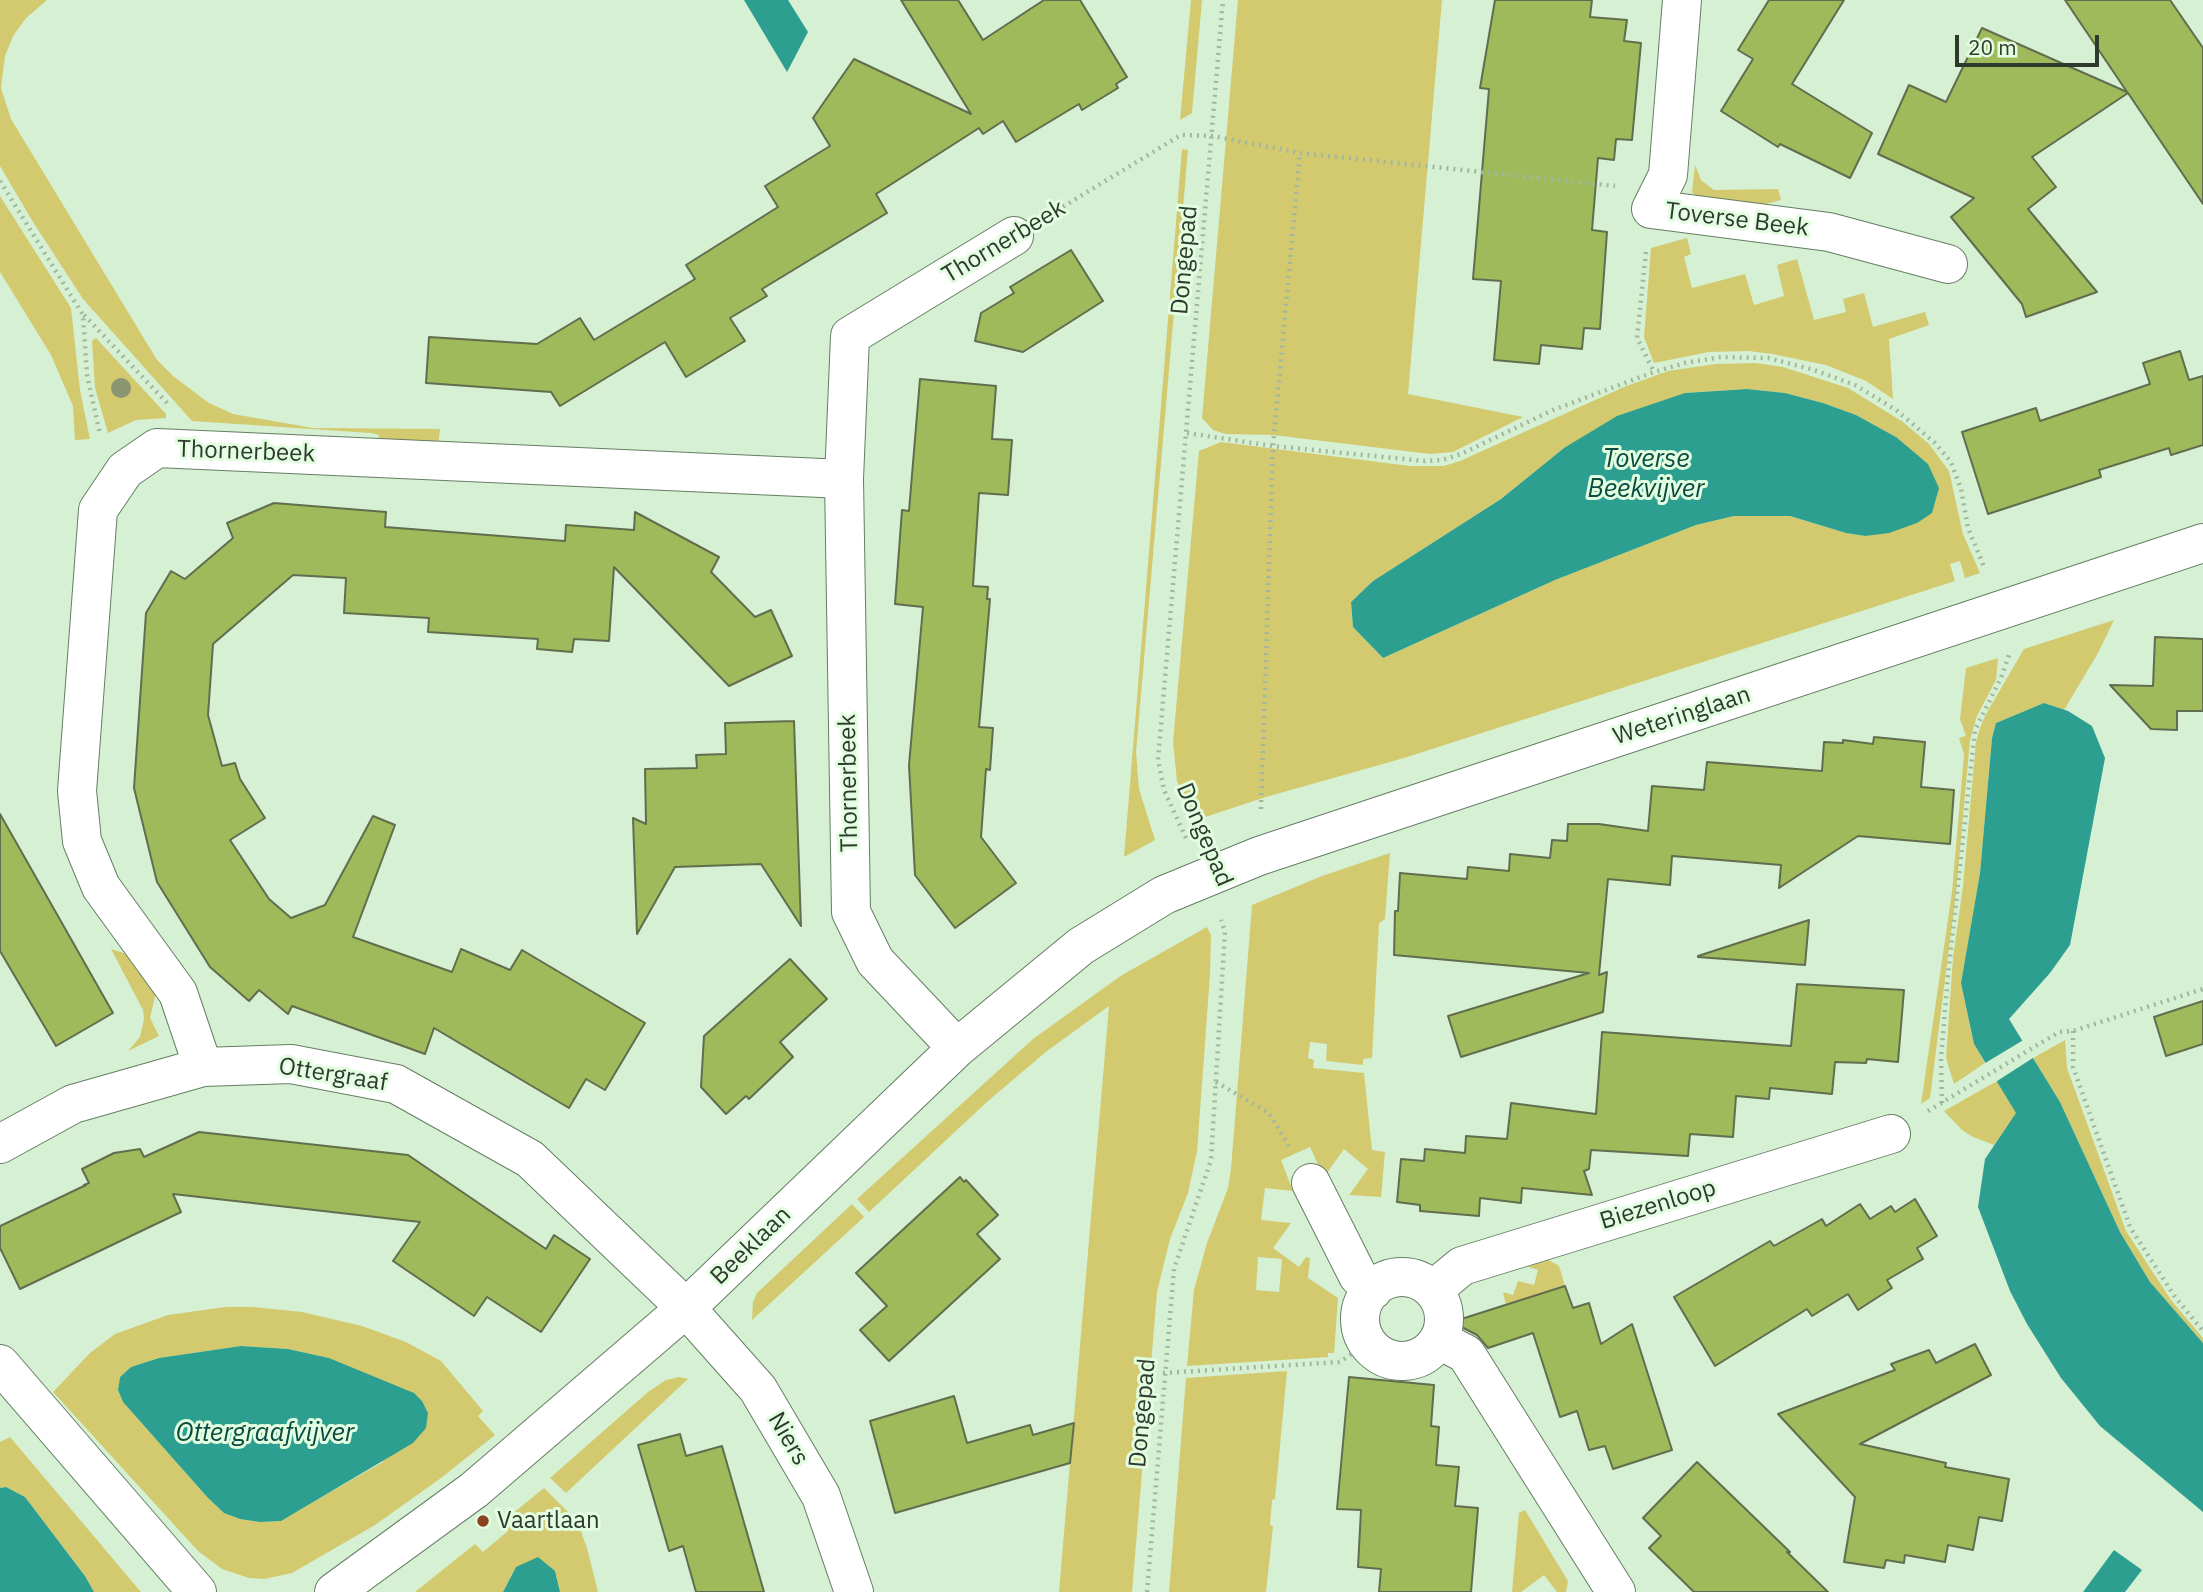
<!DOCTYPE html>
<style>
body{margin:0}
#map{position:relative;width:2203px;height:1592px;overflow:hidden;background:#d5f0d2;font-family:"IBM Plex Sans",sans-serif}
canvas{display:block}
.scale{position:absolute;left:1955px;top:35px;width:144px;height:32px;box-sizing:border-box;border:4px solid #2f3a2e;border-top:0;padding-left:9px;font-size:21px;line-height:24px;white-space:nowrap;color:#2f3a2e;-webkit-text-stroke:5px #e2fddf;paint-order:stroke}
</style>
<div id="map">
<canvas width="2203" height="1592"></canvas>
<div class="scale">20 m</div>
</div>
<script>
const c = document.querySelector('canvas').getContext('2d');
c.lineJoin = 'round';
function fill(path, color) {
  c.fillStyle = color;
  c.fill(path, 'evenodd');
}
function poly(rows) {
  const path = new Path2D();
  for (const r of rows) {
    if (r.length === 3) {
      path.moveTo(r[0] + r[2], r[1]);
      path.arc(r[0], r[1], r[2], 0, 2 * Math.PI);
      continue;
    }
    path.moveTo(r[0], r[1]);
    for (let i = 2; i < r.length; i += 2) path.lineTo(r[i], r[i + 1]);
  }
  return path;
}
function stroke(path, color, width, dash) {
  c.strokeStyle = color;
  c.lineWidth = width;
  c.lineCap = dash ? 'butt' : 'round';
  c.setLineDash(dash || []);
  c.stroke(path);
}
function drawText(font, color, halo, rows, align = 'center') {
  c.font = font + ' "IBM Plex Sans",sans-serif';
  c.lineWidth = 6;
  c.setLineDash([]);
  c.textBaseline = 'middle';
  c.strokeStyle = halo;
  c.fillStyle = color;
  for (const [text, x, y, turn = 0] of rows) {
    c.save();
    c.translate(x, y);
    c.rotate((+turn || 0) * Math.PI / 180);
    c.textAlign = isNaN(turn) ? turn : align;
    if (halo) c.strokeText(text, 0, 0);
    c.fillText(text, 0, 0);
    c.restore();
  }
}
fill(poly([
 [0,0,47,0,26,18,13,36,5,56,1,88,11,119,157,360,173,376,209,403,233,414,313,428,440,429,438,448,378,444,379,435,371,433,192,421,83,299,33,222,0,166],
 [1191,0,1202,0,1192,113,1180,120],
 [1238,0,1442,0,1408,394,1523,417,1453,452,1430,454,1273,435,1226,434,1213,430,1202,418],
 [1182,149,1188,150,1136,752,1139,789,1155,840,1124,857],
 [1695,165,1701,180,1714,190,1778,189,1781,200,1716,217,1692,192],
 [0,196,71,308,80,390,90,439,75,440,73,406,51,355,0,272],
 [1687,238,1691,254,1684,257,1692,288,1745,274,1754,305,1784,296,1777,265,1797,259,1814,320,1846,312,1843,299,1864,293,1873,327,1925,312,1929,325,1889,339,1893,399,1866,381,1826,365,1772,354,1748,351,1709,352,1654,363,1644,337,1651,248],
 [96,338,166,414,166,418,136,420,108,433,95,388,92,341],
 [1755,363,1783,367,1848,388,1903,422,1929,444,1949,471,1963,534,1980,573,1965,578,1960,561,1950,564,1955,581,1404,758,1266,797,1193,821,1177,781,1173,742,1199,451,1221,442,1410,466,1444,466,1460,461,1624,387,1668,371,1716,364],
 [1747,389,1785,393,1823,403,1856,415,1896,437,1865,536,1846,533,1790,516,1734,516,1696,525,1555,580,1383,658,1353,627,1351,602,1373,581,1501,499,1564,448,1685,393],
 [2114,620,2098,653,2064,710,2044,703,1996,723,1992,738,1980,873,1961,983,1974,1044,1985,1063,1954,1084,1946,1058,1953,958,1963,886,1976,742,1980,728,1986,714,2024,649],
 [1998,658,1996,680,1977,716,1970,740,1956,893,1930,1098,1921,1104,1952,892,1964,754,1959,738,1966,736,1960,719,1966,668],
 [1390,853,1385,919,1379,923,1372,1058,1363,1059,1363,1065,1326,1061,1327,1044,1310,1042,1308,1058,1314,1060,1313,1068,1364,1073,1372,1150,1385,1152,1381,1197,1349,1195,1368,1169,1344,1149,1324,1177,1310,1147,1281,1160,1293,1191,1265,1188,1261,1220,1291,1223,1273,1248,1299,1267,1306,1257,1310,1258,1308,1278,1338,1298,1334,1353,1328,1353,1328,1357,1187,1366,1194,1290,1207,1243,1228,1188,1231,1169,1252,905,1322,876],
 [1258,1257,1282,1259,1279,1292,1256,1290],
 [1207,927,1211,935,1210,975,1197,1151,1188,1193,1170,1239,1157,1292,1132,1592,1059,1592,1109,1006,1047,1051,988,1101,869,1212,857,1199,1033,1039,1122,975],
 [111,949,139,958,157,988,150,1018,159,1036,128,1051,140,1037,144,1019,143,1010],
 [2065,1040,2067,1068,2126,1231,2171,1300,2203,1338,2203,1343,2150,1282,2120,1232,2060,1102,2033,1058],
 [1997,1081,2017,1113,1994,1145,1971,1136,1961,1129,1944,1111],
 [852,1204,864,1217,752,1320,753,1302,757,1293],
 [1535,1252,1559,1266,1565,1286,1506,1305,1503,1292,1513,1295,1518,1281,1534,1285,1538,1270,1516,1263],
 [225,1307,253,1307,302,1312,362,1326,406,1342,441,1361,483,1411,478,1416,495,1435,441,1478,375,1525,292,1573,264,1579,249,1578,222,1569,198,1551,53,1392,90,1353,115,1334,168,1315],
 [241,1346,288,1349,329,1358,383,1462,280,1521,260,1522,241,1519,224,1513,208,1498,123,1402,118,1390,120,1377,131,1367,159,1358],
 [1287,1371,1275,1499,1272,1500,1270,1525,1273,1526,1266,1592,1169,1592,1186,1378],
 [679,1377,688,1379,566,1493,550,1478,648,1392,666,1380],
 [10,1437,141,1592,94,1592,85,1576,25,1497,6,1487,0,1488,0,1442],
 [544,1488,577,1521,587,1548,598,1592,560,1592,555,1571,516,1567,503,1592,415,1592,475,1544,483,1552,508,1531,501,1523],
 [1525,1510,1568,1581,1566,1592,1557,1592,1544,1575,1521,1592,1512,1592,1519,1513]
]), '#d3ca70');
fill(poly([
 [744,0,788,0,808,32,787,72],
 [1747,389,1785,393,1823,403,1856,415,1896,437,1928,464,1939,488,1932,513,1917,523,1889,533,1865,536,1846,533,1790,516,1734,516,1696,525,1555,580,1383,658,1353,627,1351,602,1373,581,1501,499,1564,448,1617,416,1685,393],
 [2044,703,2068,711,2092,726,2105,758,2070,945,2050,973,2009,1019,2060,1102,2120,1232,2150,1282,2203,1343,2203,1512,2100,1426,2061,1378,2027,1324,2010,1291,1978,1207,1985,1159,2016,1113,1974,1044,1961,983,1980,873,1992,738,1996,723],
 [241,1346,288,1349,329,1358,414,1393,422,1401,428,1413,426,1428,413,1443,281,1521,260,1522,240,1519,224,1513,208,1498,123,1402,118,1390,120,1377,131,1367,159,1358],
 [6,1487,25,1497,85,1576,94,1592,0,1592,0,1488],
 [2114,1550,2142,1570,2125,1592,2083,1592],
 [538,1557,555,1571,560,1592,503,1592,516,1567]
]), '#2c9f90');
fill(poly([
 [2025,1039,2036,1056,1994,1083,1982,1065]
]), '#d5f0d2');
const building = poly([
 [901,0,958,0,983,40,1044,0,1080,0,1127,77,1116,84,1118,88,1082,110,1079,104,1016,142,1003,121,983,134,979,128,876,194,887,213,762,289,767,296,730,318,745,341,686,377,665,342,560,406,551,392,426,383,429,337,537,344,580,318,594,340,695,279,686,265,778,207,765,186,830,146,813,118,854,59,971,114,901,0],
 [1495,0,1592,0,1590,17,1627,20,1624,41,1641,43,1632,140,1616,139,1614,160,1598,158,1592,230,1607,232,1600,329,1584,328,1582,349,1541,345,1539,364,1494,360,1501,281,1473,279,1489,89,1480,88,1495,0],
 [1769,0,1844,0,1792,84,1872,133,1850,178,1780,144,1778,147,1721,111,1753,59,1738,50,1769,0],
 [2065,0,2170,0,2203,48,2203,204,2128,93,2032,157,2056,187,2028,209,2097,292,2026,317,2022,304,1951,217,1974,198,1878,154,1909,85,1946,102,1982,28,2127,92,2065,0],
 [1071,250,1103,301,1023,352,975,341,981,313,1014,293,1010,287,1071,250],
 [2180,351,2189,380,2203,376,2203,445,2171,455,2169,448,2099,470,2101,477,1988,514,1962,432,2036,408,2040,421,2150,384,2143,363,2180,351],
 [920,379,996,386,992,439,1012,440,1008,495,979,493,973,586,988,587,987,599,990,599,979,727,993,728,990,770,986,769,981,837,1016,883,955,928,915,875,909,765,923,607,895,604,902,510,909,511,920,379],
 [274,503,386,512,385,527,565,541,566,525,634,530,635,512,719,557,711,572,755,617,771,610,792,656,729,686,614,567,609,641,574,639,572,652,537,649,538,639,428,632,429,618,344,613,346,578,293,575,213,644,208,715,222,766,235,763,240,779,265,818,230,840,269,899,291,918,325,905,373,816,395,825,353,937,452,972,461,949,510,970,522,950,645,1023,605,1090,586,1079,569,1108,434,1028,425,1054,292,1006,288,1014,259,990,249,1001,210,967,157,882,134,788,146,613,171,571,185,579,233,538,227,523,274,503],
 [2155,637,2203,639,2203,711,2177,711,2177,730,2151,729,2110,685,2153,686,2155,637],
 [794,721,801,926,761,864,675,867,637,934,633,818,646,824,645,769,697,768,696,755,726,754,725,723,794,721],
 [1874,737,1925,742,1921,787,1954,790,1950,844,1858,836,1779,888,1781,865,1672,856,1670,885,1608,879,1599,975,1607,972,1603,1012,1461,1057,1448,1016,1589,973,1394,955,1395,911,1398,911,1400,873,1467,879,1468,867,1509,871,1510,854,1550,858,1552,840,1567,841,1568,824,1599,824,1648,831,1652,786,1704,790,1707,762,1822,771,1824,742,1843,743,1843,740,1873,744,1874,737],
 [0,814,113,1013,56,1046,0,951,0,814],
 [1809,920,1805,965,1698,957,1698,956,1809,920],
 [790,959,827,999,780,1042,793,1057,749,1099,746,1096,726,1114,701,1087,704,1036,790,959],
 [1797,984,1904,990,1898,1062,1867,1059,1866,1063,1835,1062,1832,1094,1770,1088,1769,1099,1736,1096,1733,1137,1690,1134,1688,1156,1591,1150,1589,1169,1584,1171,1592,1195,1522,1188,1521,1203,1480,1198,1479,1216,1420,1211,1420,1205,1397,1202,1401,1159,1424,1161,1425,1149,1465,1153,1466,1136,1507,1139,1511,1103,1596,1114,1602,1032,1791,1046,1797,984],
 [2203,1001,2203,1044,2166,1056,2154,1017,2203,1001],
 [199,1132,408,1155,546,1249,554,1235,590,1259,541,1332,487,1297,474,1316,393,1261,420,1222,173,1194,181,1212,20,1289,0,1248,0,1226,86,1185,84,1185,89,1183,82,1169,114,1153,140,1149,144,1157,199,1132],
 [960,1177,964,1182,966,1180,998,1215,977,1234,1000,1259,889,1361,860,1330,887,1306,856,1273,960,1177],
 [1915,1199,1937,1236,1917,1248,1923,1259,1887,1280,1892,1288,1858,1310,1848,1294,1812,1316,1807,1309,1715,1366,1674,1297,1770,1241,1774,1246,1822,1219,1826,1226,1860,1204,1870,1219,1891,1206,1895,1212,1915,1199],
 [1565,1286,1573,1308,1589,1303,1601,1344,1632,1324,1672,1450,1613,1469,1605,1446,1589,1450,1577,1411,1560,1417,1533,1333,1488,1348,1477,1335,1452,1322,1565,1286],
 [1975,1344,1991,1375,1860,1444,1946,1463,1945,1467,2009,1479,2002,1521,1979,1517,1973,1550,1948,1545,1945,1562,1905,1555,1904,1563,1886,1560,1884,1568,1844,1562,1855,1497,1778,1414,1895,1370,1891,1364,1929,1350,1936,1363,1975,1344],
 [1349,1377,1434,1385,1431,1426,1439,1427,1436,1465,1459,1467,1455,1506,1478,1508,1471,1592,1379,1592,1381,1569,1358,1567,1361,1510,1337,1509,1349,1377],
 [954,1396,967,1443,1030,1425,1033,1435,1074,1423,1070,1463,895,1513,870,1421,954,1396],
 [680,1434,686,1456,722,1446,764,1592,696,1592,683,1546,669,1551,638,1445,680,1434],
 [1697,1462,1790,1552,1787,1552,1828,1592,1694,1592,1649,1548,1661,1536,1643,1518,1697,1462]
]);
fill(building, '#9eba5a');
stroke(building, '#626d4e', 2);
const minor = poly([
 [1682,0,1668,175,1651,209,1829,232,1948,264],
 [844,479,850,336,1014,236],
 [203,1067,178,993,101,887,82,841,77,791,98,510,125,470,157,448,844,479,851,912,875,961,957,1048],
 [0,1144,73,1104,203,1067,291,1064,396,1084,530,1159,686,1308,758,1389,821,1496,854,1592],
 [1311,1183,1358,1276,1373,1290],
 [1402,1319,42],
 [1433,1290,1462,1266,1891,1134],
 [1439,1340,1466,1354,1616,1592],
 [0,1364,197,1592],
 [334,1592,474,1490,686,1308,957,1048,1081,946,1164,895,1259,856,2203,543]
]);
stroke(minor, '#657e64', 40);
stroke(poly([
 [0,181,83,315,87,375,100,434],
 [1051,214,1181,135,1213,136,1300,153,1615,186],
 [1646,252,1637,338,1654,372],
 [84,315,167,403],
 [1187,433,1273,446,1425,461,1442,460,1461,454,1553,410,1654,372,1685,363,1721,357,1768,358,1811,369,1855,385,1896,410,1935,443,1951,462,1961,489,1968,528,1985,569],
 [1261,809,1273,446,1300,153],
 [1186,838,1164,790,1158,760,1223,0],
 [2073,1031,2073,1067,2130,1227,2175,1297,2203,1331],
 [1216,1082,1269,1113,1289,1146],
 [1942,1103,1941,1058,1948,975,1975,730,2001,678,2009,655],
 [1928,1111,2059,1032,2073,1031,2203,989],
 [1163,1373,1340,1362,1367,1343],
 [1147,1592,1174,1269,1211,1160,1225,931,1221,920]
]), '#a1b79f', 4.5, [2, 5]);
stroke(minor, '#fff', 38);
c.fillStyle = '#8b9570';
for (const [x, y] of [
 [121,388]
]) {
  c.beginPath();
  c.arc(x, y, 10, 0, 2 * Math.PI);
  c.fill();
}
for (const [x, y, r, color] of [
 [483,1521,7,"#8a4221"]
]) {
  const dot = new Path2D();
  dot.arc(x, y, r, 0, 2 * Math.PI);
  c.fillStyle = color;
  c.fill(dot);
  stroke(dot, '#e2fddf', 2.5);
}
drawText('24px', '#2f3a2e', '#e2fddf', [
 ["Toverse Beek",1737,220,7],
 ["Thornerbeek",1004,242,-31],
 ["Dongepad",1185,260,-85],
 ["Thornerbeek",246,452,2],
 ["Weteringlaan",1682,716,-18],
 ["Thornerbeek",849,783,-91],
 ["Dongepad",1204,835,67],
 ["Ottergraaf",333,1075,9],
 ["Biezenloop",1658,1205,-17],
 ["Beeklaan",751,1246,-44],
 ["Dongepad",1143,1413,-85],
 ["Niers",788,1439,60]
]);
drawText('24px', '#2f3a2e', '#e2fddf', [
 ["Vaartlaan",497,1521]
], 'left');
drawText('italic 26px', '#084b43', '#e2fddf', [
 ["Toverse",1646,459],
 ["Beekvijver",1646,489],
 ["Ottergraafvijver",265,1433]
]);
</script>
